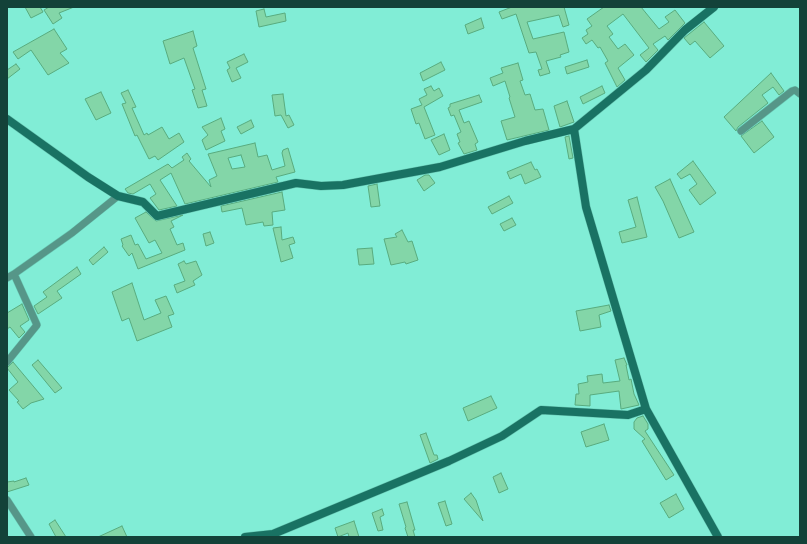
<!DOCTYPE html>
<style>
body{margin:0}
#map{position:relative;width:807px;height:544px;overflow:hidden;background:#81edd6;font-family:Georgia,serif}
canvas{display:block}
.frame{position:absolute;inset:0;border:8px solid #134239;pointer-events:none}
</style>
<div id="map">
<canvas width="807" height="544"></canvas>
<div class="frame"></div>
</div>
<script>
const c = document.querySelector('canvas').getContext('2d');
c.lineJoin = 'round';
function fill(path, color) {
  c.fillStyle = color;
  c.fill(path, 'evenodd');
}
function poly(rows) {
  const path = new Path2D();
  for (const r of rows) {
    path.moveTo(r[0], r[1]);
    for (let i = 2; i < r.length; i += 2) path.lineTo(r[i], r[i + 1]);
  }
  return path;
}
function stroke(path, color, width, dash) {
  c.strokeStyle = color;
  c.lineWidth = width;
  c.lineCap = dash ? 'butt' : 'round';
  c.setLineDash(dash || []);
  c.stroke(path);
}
const building = poly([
 [25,7,40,7,43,12,31,18,25,7],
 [49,7,74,7,59,13,62,18,53,24,44,10,49,7],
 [512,7,564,7,569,25,563,27,559,15,527,22,533,39,564,32,569,52,560,55,561,57,546,61,550,73,540,76,538,70,542,69,536,52,529,53,516,14,502,19,499,12,512,7],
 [604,7,641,7,659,29,669,22,665,17,675,10,685,23,668,40,665,36,653,44,658,50,646,62,640,55,649,48,623,14,607,26,613,34,609,37,618,49,625,44,634,55,618,68,625,80,617,87,605,63,608,61,600,47,598,48,592,40,586,44,582,38,588,34,586,30,592,26,587,19,604,7],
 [264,9,266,17,285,13,286,21,259,27,256,11,264,9],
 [481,18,484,28,468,34,465,25,481,18],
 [704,22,724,46,710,58,695,41,690,45,684,38,704,22],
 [54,29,67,49,60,53,69,63,48,75,31,50,18,59,13,52,54,29],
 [193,31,197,46,193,48,206,89,202,90,207,106,198,108,192,90,195,89,184,58,170,64,163,41,193,31],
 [244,54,248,62,236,68,241,78,232,82,227,70,230,68,227,62,244,54],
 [587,60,589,67,567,74,565,67,587,60],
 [441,62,445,70,423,81,420,73,441,62],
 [518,63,523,80,520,81,525,95,530,94,535,110,543,109,549,130,507,140,501,121,515,117,509,98,510,97,505,81,493,86,490,78,503,73,501,68,518,63],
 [16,64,20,69,7,79,7,70,16,64],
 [771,73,784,91,779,95,773,87,762,95,768,103,738,127,736,131,724,117,771,73],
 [431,86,434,91,439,88,443,96,424,107,435,135,425,139,419,123,416,124,411,109,422,105,419,99,427,95,424,89,431,86],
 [602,86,605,93,583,104,580,97,602,86],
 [128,90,136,107,132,108,144,135,147,133,148,135,162,127,169,139,179,133,184,142,158,160,155,156,149,159,137,135,135,136,122,104,126,103,121,93,128,90],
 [101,92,111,113,96,120,85,99,101,92],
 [283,94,286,116,289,115,294,125,288,128,281,115,275,116,272,95,283,94],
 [479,95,482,102,459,110,464,123,469,121,478,142,475,144,477,150,464,154,458,143,460,142,457,134,461,132,454,115,451,116,448,108,450,107,450,104,479,95],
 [567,101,574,122,560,127,554,106,567,101],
 [221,118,225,129,221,131,225,141,206,150,202,140,208,135,202,127,221,118],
 [251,120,254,127,241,134,237,127,251,120],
 [762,121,774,137,754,153,741,136,762,121],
 [444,134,450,150,439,155,431,140,444,134],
 [569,136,573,158,569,159,565,137,569,136],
 [255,143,258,157,267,155,272,170,285,166,282,153,283,150,288,148,295,172,276,177,278,182,185,204,171,173,160,180,177,206,159,210,150,198,156,194,150,184,133,194,128,193,125,189,168,164,172,168,184,160,182,157,187,153,191,159,189,161,211,187,209,180,217,176,208,154,255,143],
 [241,155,245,167,232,169,228,158,241,155],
 [693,161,716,193,700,205,689,190,697,184,690,174,681,179,677,174,693,161],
 [531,162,535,170,537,169,541,177,525,184,521,174,510,179,507,172,531,162],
 [425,175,429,175,435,183,424,191,417,180,425,175],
 [670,179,694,232,679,238,663,201,655,187,670,179],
 [377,184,380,206,371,207,368,186,377,184],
 [282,192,285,210,272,212,273,225,264,226,263,222,246,225,242,208,222,212,221,206,282,192],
 [509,196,513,203,492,214,488,207,509,196],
 [637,197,647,237,622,243,619,232,636,227,628,200,637,197],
 [146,212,156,221,183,215,171,221,174,227,170,229,177,245,183,243,185,250,138,269,132,253,129,256,122,246,123,245,121,239,131,235,135,245,138,244,146,259,162,253,155,240,149,243,135,218,146,212],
 [512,218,516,225,504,231,500,224,512,218],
 [281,227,282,240,293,237,295,243,289,245,293,258,281,262,273,228,281,227],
 [402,230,408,242,412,241,418,260,406,264,405,262,391,265,384,239,397,237,395,234,402,230],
 [210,232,214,243,206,246,203,234,210,232],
 [104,247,108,252,93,265,89,260,104,247],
 [372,248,374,264,359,265,357,249,372,248],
 [184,261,186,264,196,261,202,275,193,281,195,285,177,293,174,285,185,281,178,264,184,261],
 [77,267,81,274,57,291,62,298,38,314,34,306,47,297,43,292,77,267],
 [132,283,144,320,161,313,155,300,166,296,174,314,168,316,172,327,137,341,129,318,122,321,112,292,132,283],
 [22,304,29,320,20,326,25,332,19,338,10,327,7,329,7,313,22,304],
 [609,305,611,311,599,315,601,327,580,331,576,311,609,305],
 [624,358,627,365,626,365,629,380,631,379,634,394,639,405,621,409,619,391,590,395,590,406,575,405,576,394,579,394,578,384,588,382,587,376,602,374,603,383,620,381,615,360,624,358],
 [38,360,62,388,55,393,32,365,38,360],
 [13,362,44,399,31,403,23,409,17,402,19,401,9,390,18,382,7,368,13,362],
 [491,396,497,408,468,421,463,408,491,396],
 [643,416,648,424,648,429,645,431,674,475,666,480,642,441,645,439,634,429,634,422,637,418,643,416],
 [604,424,609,440,586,447,581,432,604,424],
 [426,433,434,455,437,455,438,459,430,463,420,435,426,433],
 [501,473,508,489,499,493,493,477,501,473],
 [26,478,29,485,7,492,7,482,14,481,14,482,26,478],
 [471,493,476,500,483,521,464,499,471,493],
 [676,494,684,509,669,518,660,503,676,494],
 [445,501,452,524,446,526,438,503,445,501],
 [407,502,415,530,413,530,415,537,408,537,405,528,406,527,399,504,407,502],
 [382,509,384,515,380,517,383,530,378,531,372,513,382,509],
 [55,520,66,537,56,537,49,524,55,520],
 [354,521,359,537,349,537,348,533,338,537,335,528,354,521],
 [122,526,127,537,98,537,122,526]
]);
fill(building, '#83d6a8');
stroke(building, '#58ab7e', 1);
const street = poly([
 [741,131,792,91,795,90,800,94],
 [14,274,72,233,118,196],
 [7,278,14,274,37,325,7,362],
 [7,500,31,537]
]);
const secondary = poly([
 [7,119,88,177,118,196,143,202,157,216,296,183,321,186,343,185,440,167,525,141,574,129,646,70,685,30,714,7],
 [574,129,586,207,646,409,718,537],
 [245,537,273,534,449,461,502,436,541,410,628,415,646,409]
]);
stroke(street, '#69c7b3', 8);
stroke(secondary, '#69c7b3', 9);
stroke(street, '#569688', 7);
stroke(secondary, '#197263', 8);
</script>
